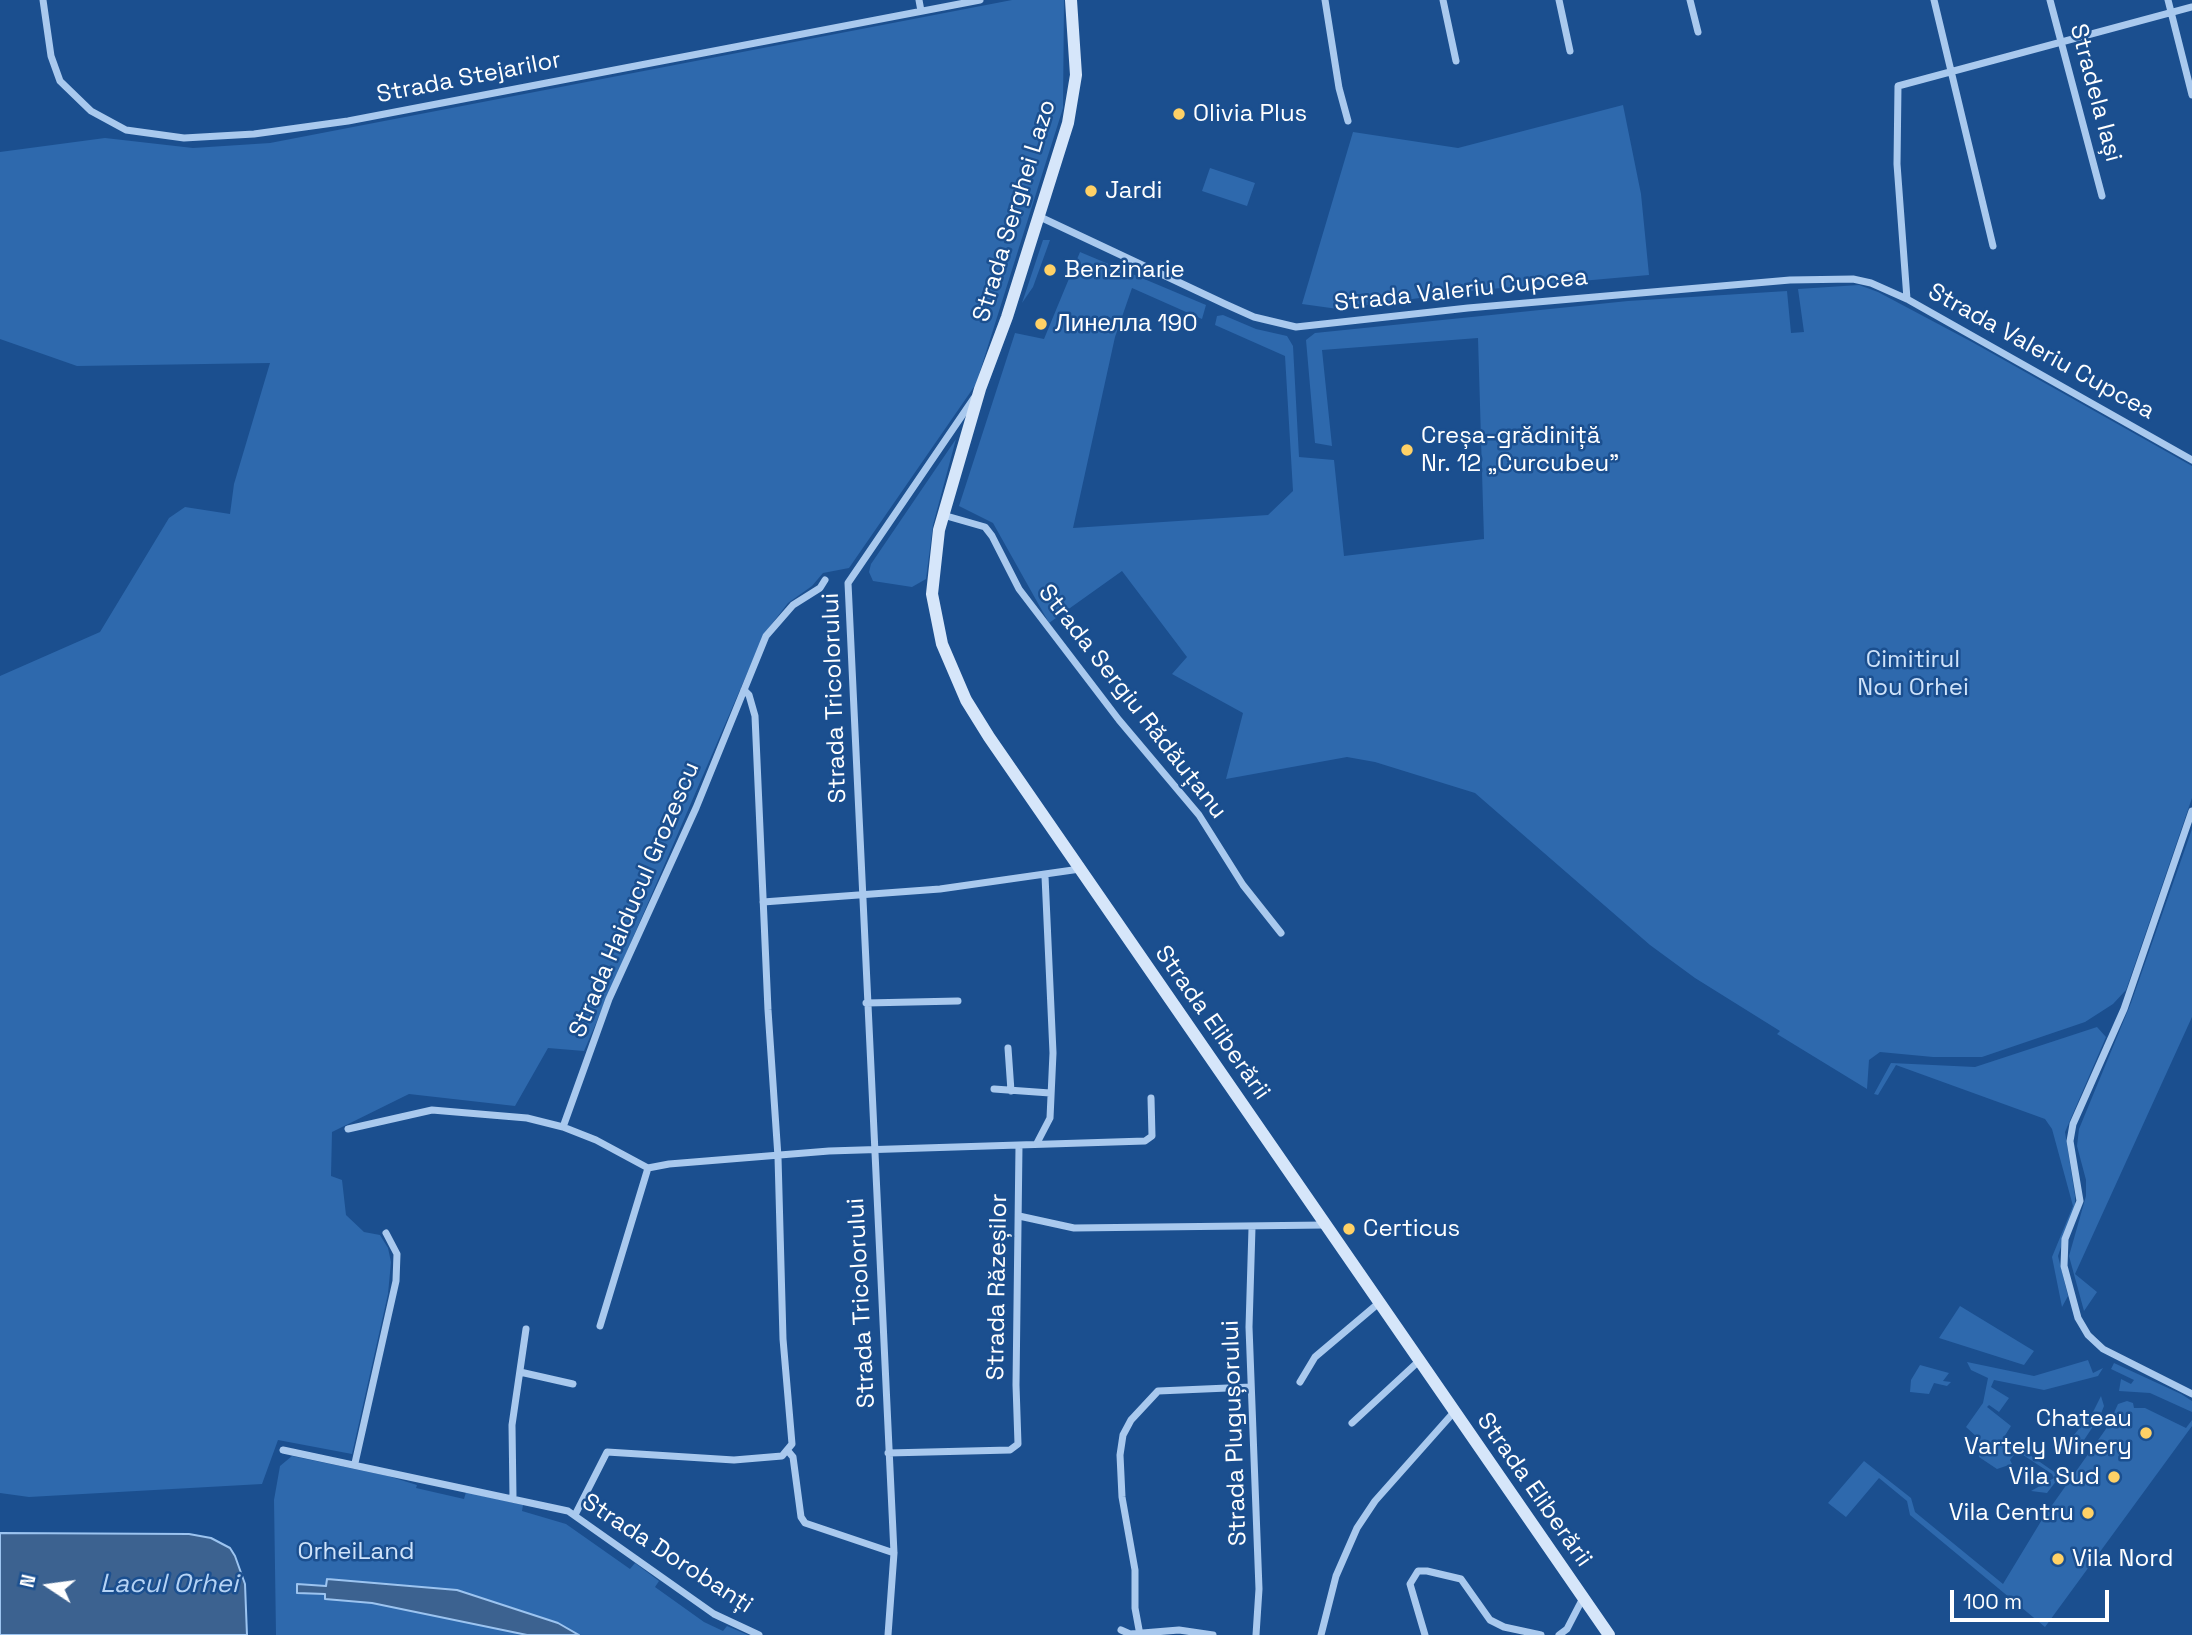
<!DOCTYPE html>
<meta charset="utf-8">
<style>
body{margin:0}
#map{position:relative;width:2192px;height:1635px;overflow:hidden;background:#1b4f8f;font-family:"Space Grotesk",sans-serif}
canvas{display:block}
.north{position:absolute;left:14px;top:1551px;width:70px;height:70px;-webkit-text-stroke:5px #1b4f8f;paint-order:stroke;rotate:283deg;font-size:19px;font-weight:700;line-height:28px;text-align:center;color:#fff}
.north::after{content:'';display:block;margin:auto;width:24px;height:32px;background:#fff;clip-path:polygon(50% 0,100% 100%,50% 72%,0 100%)}
.scale{position:absolute;left:1950px;top:1590px;width:159px;height:32px;box-sizing:border-box;border:4px solid #fff;border-top:0;padding-left:9px;font-size:21px;line-height:24px;white-space:nowrap;color:#fff;-webkit-text-stroke:5px #1b4f8f;paint-order:stroke}
</style>
<div id="map">
<canvas width="2192" height="1635"></canvas>
<div class="north">N</div>
<div class="scale">100 m</div>
</div>
<script>
const c = document.querySelector('canvas').getContext('2d');
c.lineJoin = 'round';
function fill(path, color) {
  c.fillStyle = color;
  c.fill(path, 'evenodd');
}
function poly(rows) {
  const path = new Path2D();
  for (const r of rows) {
    path.moveTo(r[0], r[1]);
    for (let i = 2; i < r.length; i += 2) path.lineTo(r[i], r[i + 1]);
  }
  return path;
}
function stroke(path, color, width, dash) {
  c.strokeStyle = color;
  c.lineWidth = width;
  c.lineCap = dash ? 'butt' : 'round';
  c.setLineDash(dash || []);
  c.stroke(path);
}
function drawText(font, color, halo, rows, align = 'center') {
  c.font = font + ' "Space Grotesk",sans-serif';
  c.lineWidth = 5;
  c.setLineDash([]);
  c.textBaseline = 'middle';
  c.strokeStyle = halo;
  c.fillStyle = color;
  for (const [text, x, y, turn = 0] of rows) {
    c.save();
    c.translate(x, y);
    c.rotate((+turn || 0) * Math.PI / 180);
    c.textAlign = isNaN(turn) ? turn : align;
    if (halo) c.strokeText(text, 0, 0);
    c.fillText(text, 0, 0);
    c.restore();
  }
}
fill(poly([
 [1012,0,1064,0,1063,108,976,384,849,568,823,573,812,586,788,603,764,634,584,1051,548,1048,515,1106,409,1094,332,1132,331,1176,342,1180,346,1215,364,1232,380,1235,388,1248,391,1262,388,1294,352,1454,278,1440,262,1484,29,1497,0,1493,0,676,100,632,169,518,185,507,230,514,234,484,270,363,77,366,0,339,0,152,105,138,193,148,270,143],
 [1623,105,1641,194,1649,275,1479,290,1338,309,1302,304,1353,132,1458,148],
 [1210,168,1255,183,1247,206,1202,191],
 [1043,240,1050,240,1033,287,1022,303],
 [1080,252,1206,305,1202,319,1132,288,1115,337,1073,528,1268,515,1293,491,1285,356,1215,325,1217,316,1223,315,1256,329,1287,336,1293,346,1299,457,1334,460,1344,556,1484,539,1478,338,1322,350,1332,446,1315,443,1306,340,1315,333,1628,301,1787,291,1791,333,1804,332,1798,289,1859,285,1878,292,1972,342,2192,466,2192,798,2126,990,2113,1004,2085,1022,1982,1057,1933,1057,1880,1052,1869,1060,1867,1089,1777,1034,1780,1031,1695,978,1650,945,1475,793,1375,762,1347,757,1226,779,1243,713,1172,674,1187,657,1122,571,1049,623,993,523,959,506,1015,333,1044,339],
 [956,439,933,525,926,579,912,587,873,581,869,572,871,564],
 [2192,829,2192,1017,2075,1274,2097,1292,2084,1311,2069,1256,2086,1196,2086,1180,2077,1146,2079,1129,2131,1003],
 [2097,1027,2106,1037,2065,1132,2075,1196,2075,1205,2058,1256,2068,1296,2062,1307,2052,1257,2073,1206,2052,1129,2045,1119,1896,1065,1878,1095,1874,1094,1891,1063,1975,1067],
 [1960,1306,2034,1351,2024,1365,1939,1338],
 [2088,1360,2093,1373,2103,1368,2098,1376,2044,1390,1994,1380,1991,1387,2009,1398,1999,1412,1989,1405,1987,1407,2011,1426,2004,1437,2060,1476,2047,1493,2031,1491,2054,1478,2052,1474,2017,1451,2010,1460,2012,1464,1997,1469,1979,1457,1978,1438,1966,1427,1983,1403,1988,1378,1971,1370,1967,1362,2034,1376],
 [2114,1363,2181,1394,2192,1401,2192,1412,2150,1393,2119,1391,2121,1379,2131,1384,2134,1380,2111,1369],
 [1920,1365,1949,1373,1943,1381,1951,1382,1947,1386,1934,1383,1929,1394,1910,1392,1911,1380],
 [2101,1396,2104,1406,2100,1416,2082,1443,2073,1436,2093,1412],
 [2127,1401,2133,1403,2134,1408,2145,1408,2186,1428,2192,1420,2192,1426,2045,1627,1910,1515,1907,1501,1879,1478,1846,1517,1828,1503,1864,1461,1911,1498,1915,1512,2003,1584,2043,1518,2108,1426,2118,1404],
 [292,1456,388,1476,417,1485,416,1488,464,1499,466,1492,523,1505,522,1511,566,1524,630,1569,635,1563,659,1581,655,1587,704,1622,723,1631,727,1626,748,1635,276,1635,274,1500,280,1466]
]), '#2e69ad');
const water = poly([
 [0,1533,189,1534,211,1538,230,1548,235,1556,245,1584,247,1635,0,1635,0,1533],
 [327,1579,457,1590,558,1623,579,1635,527,1635,372,1603,325,1599,325,1594,297,1593,297,1584,326,1586,327,1579]
]);
fill(water, '#3c6290');
stroke(water, '#9cc4f0', 2);
stroke(poly([
 [43,0,51,56,60,81,91,111,126,130,184,138,254,134,348,121,980,0],
 [919,0,921,11],
 [1325,0,1339,88,1348,121],
 [1443,0,1456,61],
 [1559,0,1570,51],
 [1690,0,1698,32],
 [1934,0,1993,246],
 [2050,0,2102,196],
 [2168,0,2192,95],
 [1038,216,1225,304,1254,317,1296,327,1468,308,1790,280,1853,279,1871,283,1907,299,2192,460],
 [1907,299,1897,164,1898,86,2192,7],
 [943,515,985,527,992,536,1019,589,1119,720,1199,815,1243,885,1281,933],
 [2192,811,2124,1009,2073,1124,2070,1141,2080,1201,2065,1239,2064,1266,2078,1318,2088,1335,2103,1349,2192,1394],
 [763,902,940,889,1080,869],
 [866,1003,958,1001],
 [1008,1048,1011,1091],
 [994,1089,1050,1093],
 [563,1127,609,999,696,808,766,636,793,605,820,588,825,580],
 [348,1129,432,1110,527,1118,563,1127,596,1140,648,1168,669,1164,829,1151,1145,1141,1152,1136,1151,1098],
 [1037,1143,1050,1118,1053,1053,1045,876],
 [1019,1216,1074,1228,1325,1225],
 [1252,1228,1249,1327,1259,1589,1256,1635],
 [600,1326,648,1168],
 [520,1372,573,1384],
 [1300,1382,1315,1357,1380,1302],
 [1352,1423,1420,1360],
 [283,1450,568,1511,714,1614,759,1635],
 [788,1451,793,1457,801,1517,805,1523,894,1553],
 [888,1453,1010,1450,1018,1444,1016,1385,1019,1146],
 [355,1463,396,1281,397,1254,386,1233],
 [513,1497,512,1425,526,1329],
 [575,1515,607,1452,734,1460,782,1456,792,1444,783,1339,778,1157,768,1010,755,716,749,695,744,690],
 [1121,1630,1130,1634,1179,1630,1213,1635],
 [888,1635,894,1553,848,583,974,398],
 [1140,1635,1135,1608,1135,1570,1122,1497,1120,1455,1123,1435,1131,1420,1158,1391,1251,1387],
 [1321,1635,1336,1576,1357,1528,1375,1501,1454,1412],
 [1425,1635,1410,1584,1418,1571,1427,1571,1461,1579,1490,1620,1504,1627,1541,1635],
 [1559,1635,1567,1629,1583,1598]
]), '#a9c9ee', 7);
stroke(poly([
 [1071,0,1076,75,1068,123,1007,317,980,389,939,530,932,594,942,644,966,700,989,737,1609,1635]
]), '#d6e6fa', 12);
for (const [x, y, r, color] of [
 [1179,114,7,"#ffd166"],
 [1091,191,7,"#ffd166"],
 [1050,270,7,"#ffd166"],
 [1041,324,7,"#ffd166"],
 [1407,450,7,"#ffd166"],
 [1349,1229,7,"#ffd166"],
 [2146,1433,7,"#ffd166"],
 [2114,1477,7,"#ffd166"],
 [2088,1513,7,"#ffd166"],
 [2058,1559,7,"#ffd166"]
]) {
  const dot = new Path2D();
  dot.arc(x, y, r, 0, 2 * Math.PI);
  c.fillStyle = color;
  c.fill(dot);
  stroke(dot, '#1b4f8f', 2.5);
}
drawText('24px', '#fff', '#1b4f8f', [
 ["Strada Stejarilor",469,78,-11],
 ["Stradela Iași",2095,93,75],
 ["Strada Serghei Lazo",1015,211,-73],
 ["Strada Valeriu Cupcea",1461,291,-6],
 ["Strada Valeriu Cupcea",2041,352,29],
 ["Strada Tricolorului",835,698,-92],
 ["Strada Sergiu Rădăuțanu",1132,702,52],
 ["Strada Haiducul Grozescu",635,900,-67],
 ["Strada Eliberării",1212,1023,55],
 ["Strada Răzeșilor",998,1287,-89],
 ["Strada Tricolorului",862,1303,-93],
 ["Strada Plugușorului",1235,1433,-92],
 ["Strada Eliberării",1534,1490,55],
 ["Strada Dorobanți",667,1554,33]
]);
drawText('24px', '#fff', '#1b4f8f', [
 ["Olivia Plus",1193,114],
 ["Jardi",1105,191],
 ["Benzinarie",1064,270],
 ["Линелла 190",1055,324],
 ["Creșa-grădiniță",1421,436],
 ["Nr. 12 „Curcubeu”",1421,464],
 ["Certicus",1363,1229],
 ["Chateau",2132,1419,"right"],
 ["Vartely Winery",2132,1447,"right"],
 ["Vila Sud",2100,1477,"right"],
 ["Vila Centru",2074,1513,"right"],
 ["Vila Nord",2072,1559]
], 'left');
drawText('24px', '#cfe3fa', '#1b4f8f', [
 ["Cimitirul",1913,660],
 ["Nou Orhei",1913,688],
 ["OrheiLand",356,1552]
]);
drawText('italic 26px', '#b5d3f5', '#1b4f8f', [
 ["Lacul Orhei",169,1585]
]);
</script>
